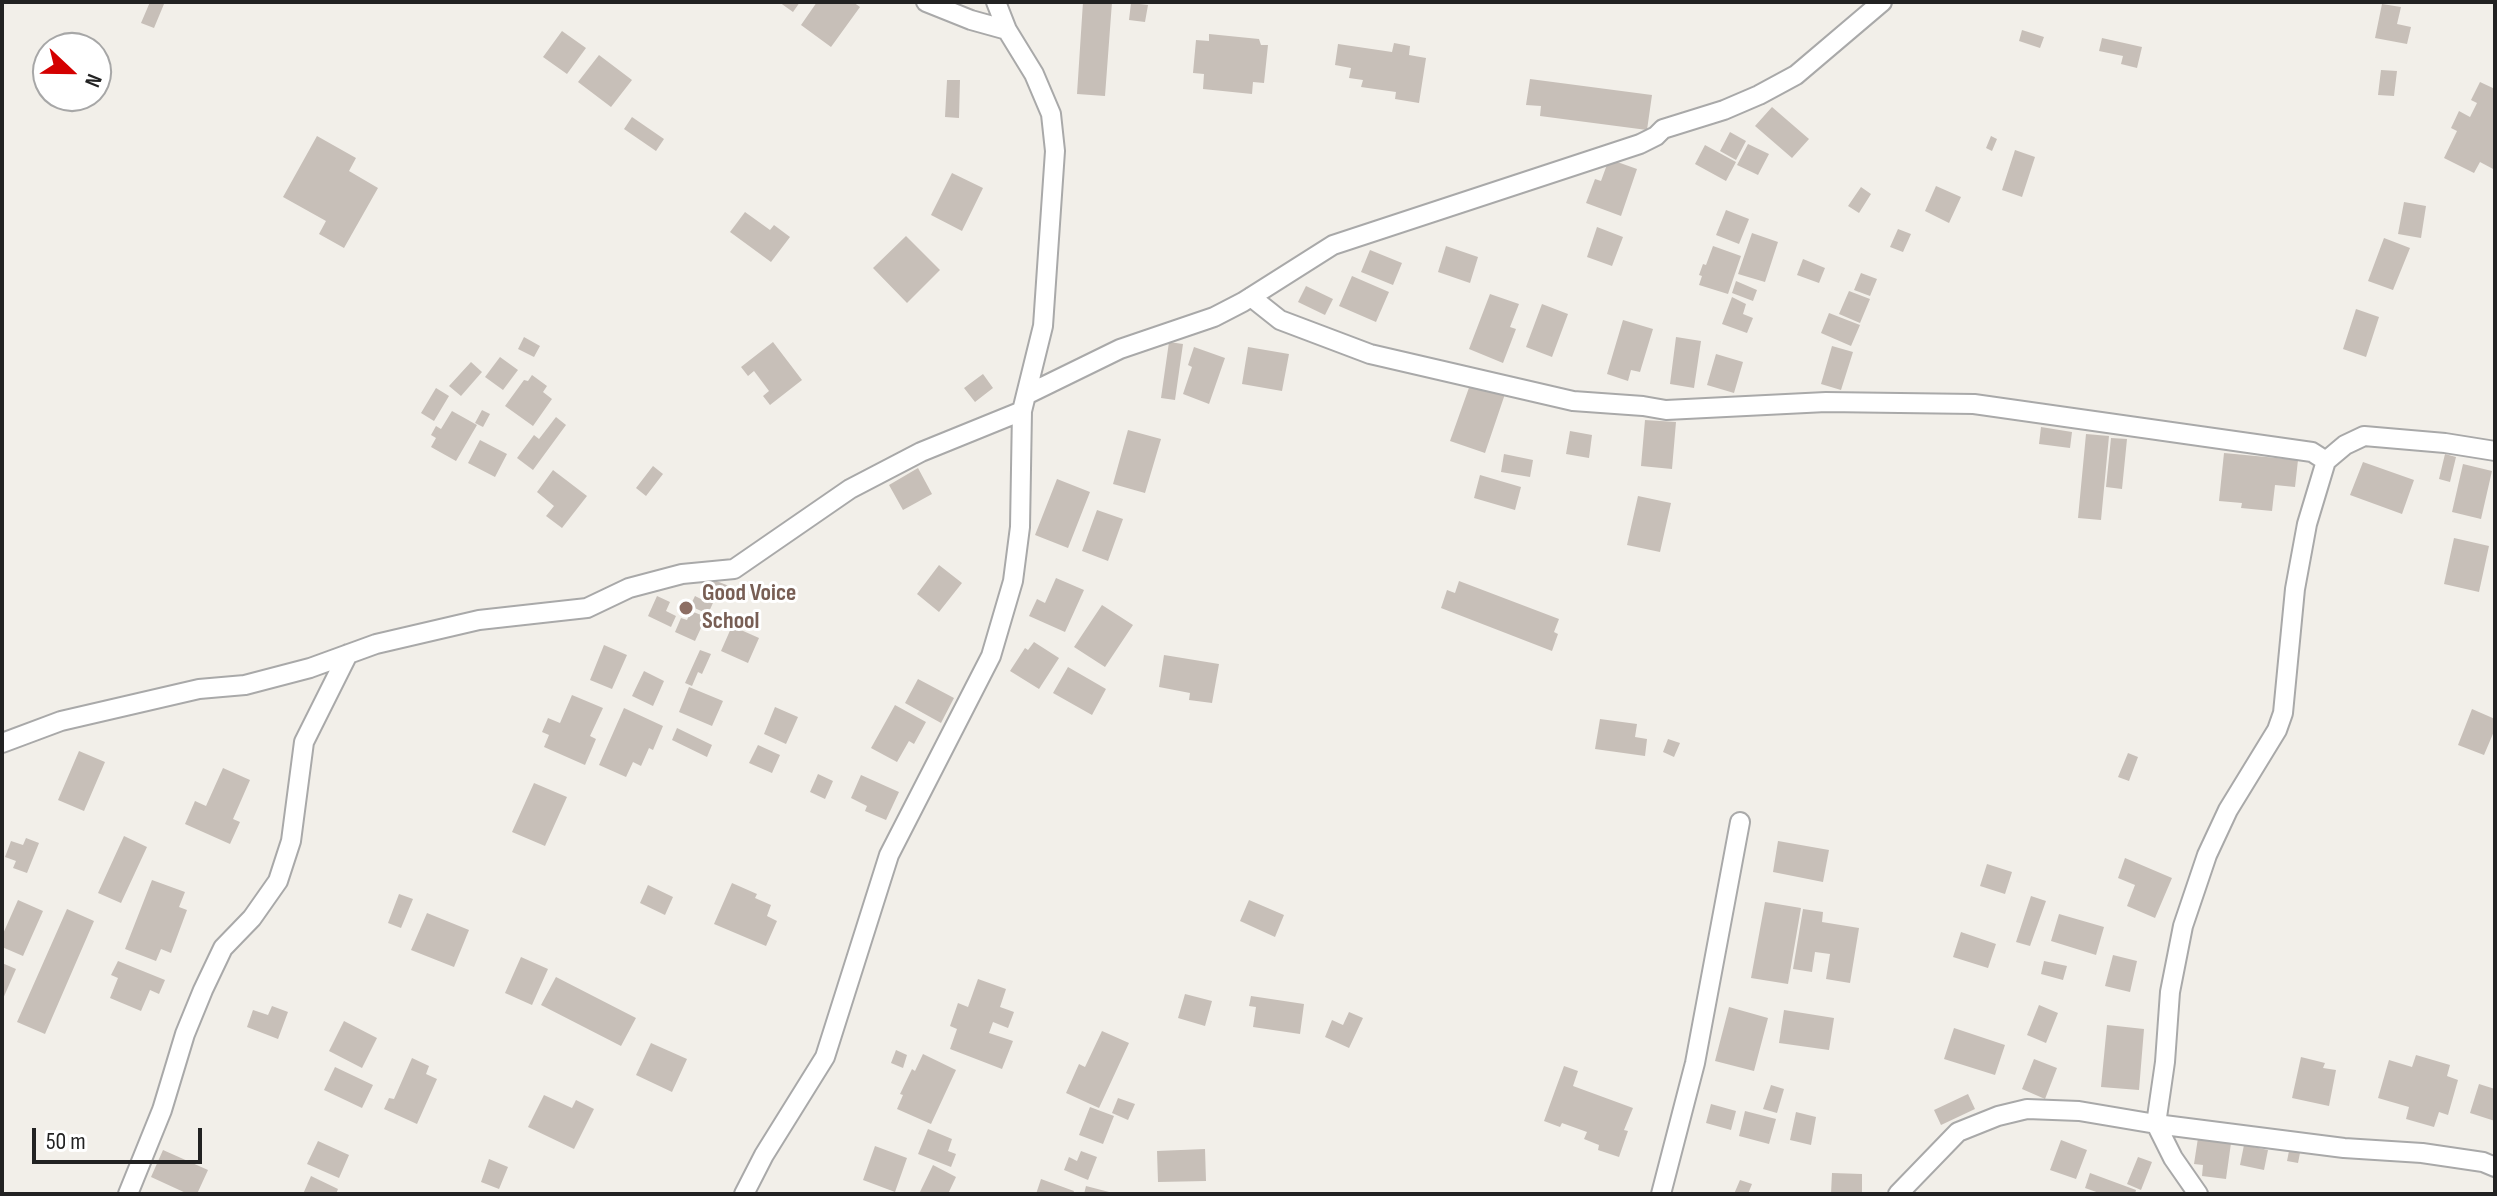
<!DOCTYPE html>
<style>
body{margin:0}
#map{position:relative;width:2497px;height:1196px;overflow:hidden;background:#f2efe9;font-family:"Sofia Sans Condensed",sans-serif}
canvas{display:block}
.frame{position:absolute;inset:0;border:4px solid #222;pointer-events:none}
.north{position:absolute;left:32px;top:32px;width:80px;height:80px;box-sizing:border-box;background:#fff;border:2px solid #a7a7a7;border-radius:50%;rotate:112deg;font-size:22px;font-weight:700;line-height:32px;text-align:center;color:#222}
.north::after{content:'';display:block;margin:auto;width:28px;height:36px;background:#d40000;clip-path:polygon(50% 0,100% 100%,50% 72%,0 100%)}
.scale{position:absolute;left:32px;top:1128px;width:170px;height:36px;box-sizing:border-box;border:4px solid #222;border-top:0;padding-left:10px;font-size:24px;line-height:28px;white-space:nowrap;color:#222;-webkit-text-stroke:6px #fff;paint-order:stroke}
</style>
<div id="map">
<canvas width="2497" height="1196"></canvas>
<div class="frame"></div>
<div class="north">N</div>
<div class="scale">50 m</div>
</div>
<script>
const c = document.querySelector('canvas').getContext('2d');
c.lineJoin = 'round';
function fill(path, color) {
  c.fillStyle = color;
  c.fill(path, 'evenodd');
}
function poly(rows) {
  const path = new Path2D();
  for (const r of rows) {
    path.moveTo(r[0], r[1]);
    for (let i = 2; i < r.length; i += 2) path.lineTo(r[i], r[i + 1]);
  }
  return path;
}
function stroke(path, color, width, dash) {
  c.strokeStyle = color;
  c.lineWidth = width;
  c.lineCap = dash ? 'butt' : 'round';
  c.setLineDash(dash || []);
  c.stroke(path);
}
function drawText(font, color, halo, rows, align = 'center') {
  c.font = font + ' "Sofia Sans Condensed",sans-serif';
  c.lineWidth = 6;
  c.setLineDash([]);
  c.textBaseline = 'middle';
  c.strokeStyle = halo;
  c.fillStyle = color;
  for (const [text, x, y, turn = 0] of rows) {
    c.save();
    c.translate(x, y);
    c.rotate((+turn || 0) * Math.PI / 180);
    c.textAlign = isNaN(turn) ? turn : align;
    if (halo) c.strokeText(text, 0, 0);
    c.fillText(text, 0, 0);
    c.restore();
  }
}
fill(poly([
 [150,2,164,4,154,28,141,23],
 [779,2,800,2,793,12],
 [817,2,853,2,860,7,831,47,801,25],
 [1083,2,1112,2,1105,96,1077,94],
 [1131,3,1148,5,1145,22,1129,20],
 [2382,4,2401,7,2397,24,2411,27,2407,44,2375,38],
 [2022,30,2044,37,2040,48,2019,41],
 [562,31,586,48,567,74,543,57],
 [1209,34,1259,39,1261,45,1268,45,1264,83,1253,82,1252,94,1203,89,1204,74,1193,73,1196,40,1209,41],
 [2102,38,2142,47,2137,68,2121,64,2123,56,2099,51],
 [1394,43,1410,46,1409,55,1426,58,1419,103,1395,99,1396,92,1361,87,1363,80,1349,78,1351,68,1335,65,1338,44,1392,52],
 [599,55,632,80,611,107,578,82],
 [2381,70,2397,71,2394,96,2378,95],
 [1530,79,1652,95,1647,130,1540,116,1541,106,1526,105],
 [947,80,960,80,959,118,945,117],
 [2480,82,2495,89,2495,170,2480,162,2474,173,2444,158,2457,131,2451,128,2459,111,2470,117,2477,103,2471,100],
 [1772,107,1809,139,1792,158,1755,126],
 [632,117,664,139,656,151,624,129],
 [1730,132,1746,141,1736,160,1720,151],
 [317,136,356,158,349,171,378,188,344,248,319,234,326,221,283,197],
 [1991,136,1997,139,1992,151,1986,148],
 [1748,144,1769,154,1758,175,1737,165],
 [1705,145,1736,162,1726,181,1695,164],
 [2015,150,2035,157,2022,197,2002,190],
 [1609,159,1637,169,1621,216,1586,203,1595,179,1601,181],
 [952,173,983,188,962,231,931,215],
 [1936,186,1961,197,1949,223,1925,211],
 [1861,187,1871,194,1859,213,1848,206],
 [2404,202,2426,206,2421,238,2398,234],
 [1726,210,1749,219,1739,244,1716,235],
 [745,212,770,230,774,225,790,237,771,262,730,232],
 [1597,227,1623,237,1612,266,1587,257],
 [1898,229,1911,234,1903,252,1890,247],
 [1752,233,1778,242,1765,282,1738,274],
 [906,236,940,270,907,303,873,268],
 [2384,238,2410,248,2393,290,2368,281],
 [1446,246,1478,257,1470,283,1438,272],
 [1713,246,1741,256,1728,294,1699,285,1702,276,1699,275,1703,264,1706,265],
 [1370,250,1402,263,1393,285,1361,272],
 [1803,259,1825,268,1819,283,1797,275],
 [1861,273,1877,279,1870,296,1854,290],
 [1352,276,1389,292,1376,322,1339,306],
 [1736,281,1757,290,1753,301,1732,293],
 [1306,286,1333,299,1325,315,1298,302],
 [1849,291,1870,299,1860,323,1839,314],
 [1490,294,1519,304,1510,327,1516,329,1503,363,1469,349],
 [1732,297,1746,304,1743,314,1753,318,1747,333,1722,324],
 [1542,304,1568,314,1552,357,1526,347],
 [2356,309,2379,317,2366,357,2343,349],
 [1829,313,1860,325,1851,346,1821,333],
 [1623,320,1653,329,1640,372,1631,370,1628,381,1607,374],
 [524,337,540,346,534,357,518,349],
 [1676,337,1701,341,1694,388,1670,384],
 [773,342,802,380,770,405,763,396,769,391,754,371,748,376,741,367],
 [1169,342,1183,344,1175,400,1161,398],
 [1832,346,1853,352,1841,390,1821,384],
 [1194,347,1225,358,1209,404,1183,394,1192,367,1188,365],
 [1248,347,1289,354,1282,391,1242,384],
 [1716,354,1743,362,1734,393,1707,385],
 [500,357,518,370,503,390,485,377],
 [471,362,482,372,461,396,449,386],
 [983,374,993,388,975,402,964,388],
 [532,375,547,386,543,392,552,399,533,426,505,406,524,380,528,381],
 [1471,382,1505,394,1485,453,1450,441],
 [436,388,449,396,434,421,421,413],
 [482,410,490,414,483,427,475,423],
 [452,411,477,425,456,461,431,447,436,438,431,435,436,426,441,429],
 [556,417,566,425,533,470,517,458,534,435,539,439],
 [1645,420,1676,422,1672,469,1641,466],
 [2041,427,2072,432,2070,448,2039,444],
 [1128,430,1161,439,1145,493,1113,484],
 [1570,431,1592,435,1589,458,1566,454],
 [2086,434,2109,436,2101,520,2078,518],
 [2111,438,2127,439,2122,489,2106,487],
 [480,440,507,454,495,477,468,463],
 [2224,453,2298,460,2295,487,2275,485,2272,511,2241,508,2242,503,2219,501],
 [1504,454,1533,460,1530,477,1501,472],
 [2445,454,2456,457,2450,482,2439,479],
 [2363,462,2414,480,2402,514,2350,495],
 [2463,464,2492,471,2481,519,2452,512],
 [653,466,663,474,646,496,636,488],
 [918,468,932,494,903,510,889,485],
 [553,470,587,496,562,528,546,516,554,506,537,492],
 [1480,475,1521,487,1515,510,1474,498],
 [1057,479,1090,492,1068,548,1035,535],
 [1638,496,1671,503,1660,552,1627,545],
 [1097,510,1123,519,1108,561,1082,551],
 [2454,538,2489,546,2479,592,2444,584],
 [939,565,962,583,939,612,917,594],
 [1056,578,1084,590,1065,632,1029,616,1037,599,1045,603],
 [714,580,729,586,725,596,710,591],
 [1459,581,1559,619,1554,632,1558,634,1552,651,1441,608,1447,590,1455,593],
 [705,591,716,596,708,614,690,606,695,596,701,599],
 [657,596,670,602,666,611,676,616,671,627,648,616],
 [1102,605,1133,625,1105,667,1074,647],
 [691,611,706,617,695,641,675,632,681,618,687,620],
 [732,626,759,638,748,663,721,651],
 [1034,642,1059,658,1039,689,1010,671,1025,648,1028,650],
 [604,645,627,655,612,689,590,680],
 [700,650,711,654,702,674,698,672,692,686,685,683],
 [1164,655,1219,664,1212,703,1189,700,1190,693,1159,687],
 [1068,667,1106,689,1092,715,1053,693],
 [644,671,664,681,653,706,632,696],
 [918,679,954,698,941,723,905,703],
 [689,687,723,701,712,726,679,712],
 [572,695,603,708,590,736,596,739,585,765,544,747,549,735,542,732,548,718,560,723],
 [895,705,926,722,914,744,909,741,897,762,871,748],
 [775,707,798,717,786,744,764,734],
 [624,708,663,726,653,750,649,748,641,766,633,762,626,777,599,765],
 [2472,709,2495,719,2495,729,2484,755,2458,745],
 [1600,719,1637,724,1635,737,1647,739,1645,756,1595,749],
 [677,728,712,745,707,757,672,740],
 [1668,739,1680,743,1674,757,1663,752],
 [758,745,780,755,772,773,749,763],
 [79,751,105,762,84,811,58,800],
 [2128,753,2138,757,2129,781,2118,777],
 [223,768,250,780,233,819,240,822,230,844,185,824,195,801,206,806],
 [818,774,833,781,825,799,810,792],
 [861,775,899,792,886,820,865,811,867,806,851,798],
 [534,783,567,797,545,846,512,832],
 [124,836,147,847,121,903,98,893],
 [26,838,39,843,27,873,13,868,16,861,5,857,11,841,23,845],
 [1778,841,1829,850,1823,882,1773,872],
 [2125,858,2172,878,2155,918,2127,906,2135,885,2118,878],
 [1987,864,2012,872,2005,894,1980,886],
 [152,880,185,892,179,907,187,910,171,953,161,949,156,961,125,949],
 [732,883,757,894,755,898,771,905,767,916,777,921,766,946,714,924],
 [648,885,673,897,665,915,640,903],
 [399,894,413,899,401,928,388,923],
 [2031,896,2046,901,2030,946,2016,942],
 [18,900,43,911,23,956,2,947,2,936],
 [1249,900,1284,915,1275,937,1240,921],
 [1765,902,1801,908,1788,984,1751,978],
 [67,909,94,921,45,1034,17,1022],
 [1803,909,1823,912,1822,922,1859,928,1850,983,1826,979,1830,954,1815,952,1812,972,1793,969],
 [427,913,469,930,454,967,411,950],
 [2059,914,2104,927,2096,955,2051,941],
 [1961,932,1996,944,1988,968,1953,957],
 [2113,955,2137,961,2130,992,2105,986],
 [521,957,548,969,532,1005,505,993],
 [118,961,165,980,159,994,150,990,141,1011,110,998,118,978,111,975],
 [2044,961,2067,966,2063,980,2041,974],
 [2,963,16,969,2,1001],
 [556,977,636,1018,621,1046,541,1005],
 [978,979,1006,989,1000,1007,1014,1012,1008,1028,993,1022,989,1033,1013,1041,1002,1069,950,1049,957,1029,950,1026,958,1003,968,1007],
 [1185,994,1212,1001,1205,1026,1178,1018],
 [1251,996,1304,1004,1300,1034,1253,1027,1256,1007,1249,1006],
 [2039,1005,2058,1013,2046,1043,2027,1035],
 [272,1006,288,1012,278,1039,247,1027,253,1010,268,1015],
 [1729,1007,1768,1018,1754,1071,1715,1061],
 [1784,1010,1834,1018,1829,1050,1779,1043],
 [1349,1012,1363,1018,1349,1048,1325,1037,1332,1020,1343,1025],
 [344,1021,377,1038,362,1068,329,1051],
 [2107,1025,2144,1029,2139,1090,2101,1087],
 [1954,1028,2005,1045,1995,1075,1944,1059],
 [1102,1031,1129,1043,1099,1108,1066,1093,1079,1064,1085,1067],
 [651,1043,687,1059,672,1092,636,1075],
 [896,1050,907,1055,903,1068,891,1063],
 [923,1054,956,1070,931,1124,897,1109,903,1095,900,1094,912,1069,915,1071],
 [2416,1055,2450,1065,2447,1076,2458,1080,2448,1115,2439,1112,2434,1127,2406,1119,2409,1107,2378,1098,2389,1060,2412,1067],
 [2301,1057,2325,1063,2323,1068,2336,1070,2329,1106,2292,1098],
 [412,1058,429,1066,426,1074,437,1079,417,1124,384,1109,389,1098,394,1099],
 [2034,1059,2057,1068,2045,1099,2022,1089],
 [1564,1066,1578,1071,1573,1086,1633,1108,1624,1130,1628,1131,1619,1157,1598,1150,1599,1145,1584,1139,1587,1132,1562,1123,1560,1127,1544,1121],
 [335,1067,373,1085,362,1108,324,1090],
 [2479,1084,2495,1089,2495,1121,2470,1113],
 [1771,1085,1784,1089,1777,1113,1763,1109],
 [1968,1094,1975,1109,1941,1125,1934,1110],
 [544,1095,572,1108,576,1100,594,1109,574,1149,528,1127],
 [1118,1098,1135,1104,1128,1120,1112,1113],
 [1711,1104,1736,1111,1731,1130,1706,1123],
 [1090,1107,1114,1116,1103,1144,1079,1135],
 [1745,1111,1776,1119,1769,1144,1739,1136],
 [1796,1112,1816,1117,1811,1145,1790,1140],
 [928,1129,952,1139,948,1151,956,1154,951,1167,918,1154],
 [2198,1138,2231,1143,2226,1179,2202,1176,2203,1165,2194,1164],
 [2061,1140,2087,1150,2076,1179,2050,1170],
 [318,1141,349,1155,339,1178,307,1164],
 [2244,1145,2268,1150,2264,1170,2240,1165],
 [875,1146,907,1158,895,1192,863,1180],
 [1205,1149,1206,1181,1158,1182,1157,1151],
 [163,1150,208,1170,197,1194,188,1194,151,1177],
 [1081,1151,1097,1157,1088,1180,1064,1170,1069,1157,1077,1161],
 [2289,1151,2300,1153,2298,1163,2287,1161],
 [2138,1157,2152,1162,2141,1190,2127,1184],
 [489,1159,508,1167,499,1189,481,1182],
 [933,1165,956,1177,948,1194,919,1194],
 [1832,1173,1862,1174,1862,1194,1831,1194],
 [2090,1173,2136,1190,2135,1194,2102,1194,2085,1188],
 [311,1176,338,1189,336,1194,303,1194],
 [1041,1179,1074,1191,1073,1194,1036,1194],
 [1740,1180,1752,1184,1748,1194,1734,1194],
 [1086,1186,1113,1193,1113,1194,1084,1194]
]), '#c7bfb8');
const minor = poly([
 [996,2,1007,30],
 [1251,297,1280,320,1370,354,1573,401,1643,406,1666,410,1826,402,1974,404,2312,452,2326,461],
 [1028,394,1120,349,1214,317,1243,302,1333,245,1640,144,1656,136,1663,129,1724,110,1759,95,1796,75,1882,2],
 [2,743,61,721,199,689,245,685,310,668,376,644,479,620,587,608,629,588,682,574,734,569,850,489,921,452,1022,411],
 [128,1194,162,1110,185,1034,203,990,223,948,252,918,278,881,291,841,304,742,348,654],
 [744,1194,764,1155,825,1057,889,855,991,656,1013,581,1020,527,1022,411,1043,326,1055,151,1051,114,1034,74,1007,30,971,20,926,2],
 [1661,1194,1695,1063,1740,822],
 [1898,1194,1958,1132,1998,1116,2027,1109,2079,1111,2156,1124,2344,1148,2422,1153,2483,1162,2495,1167],
 [2198,1194,2173,1158,2156,1124,2165,1062,2170,992,2183,926,2207,855,2228,810,2277,730,2283,713,2295,589,2307,524,2326,461,2345,445,2364,436,2445,443,2495,451]
]);
stroke(minor, '#a9a9a9', 22);
stroke(minor, '#fff', 18);
for (const [x, y, r, color] of [
 [686,608,8,"#8d6e63"]
]) {
  const dot = new Path2D();
  dot.arc(x, y, r, 0, 2 * Math.PI);
  c.fillStyle = color;
  c.fill(dot);
  stroke(dot, '#fff', 3);
}
drawText('bold 24px', '#785e54', '#fff', [
 ["Good Voice",702,594],
 ["School",702,622]
], 'left');
</script>
